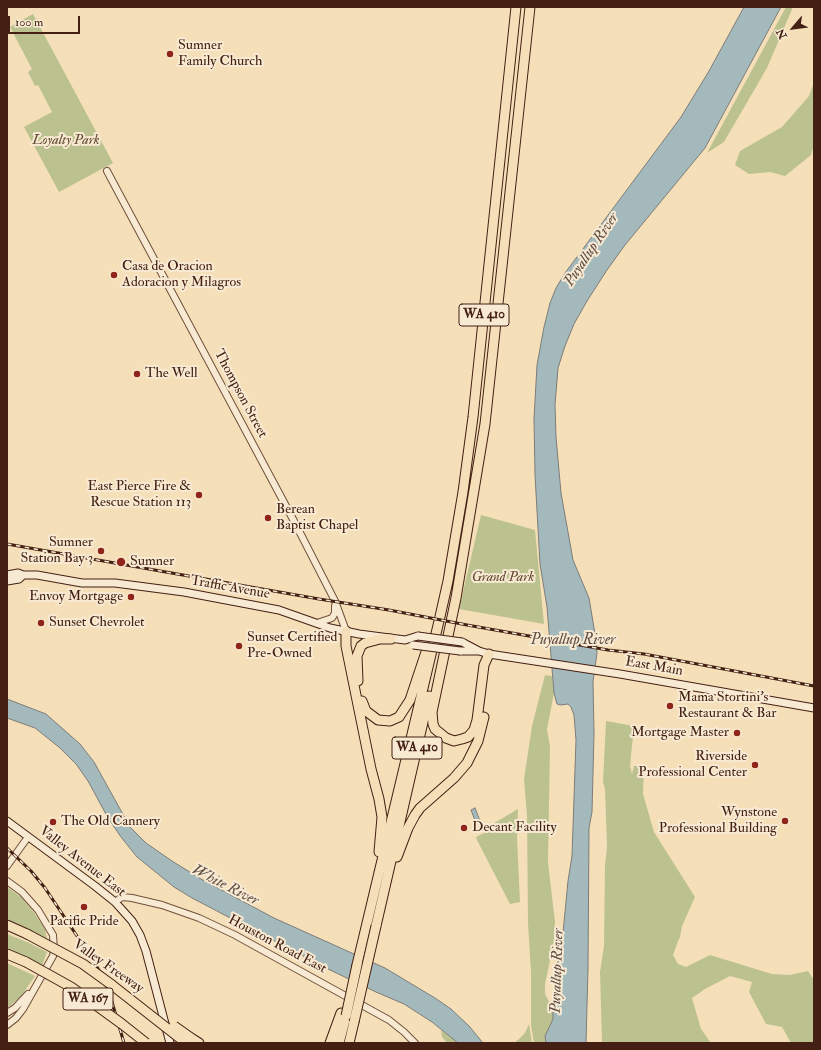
<!DOCTYPE html>
<style>
body{margin:0}
#map{position:relative;width:821px;height:1050px;overflow:hidden;background:#f5dfb9;font-family:"IM FELL Double Pica",serif}
canvas{display:block}
.frame{position:absolute;inset:0;border:8px solid #432013;pointer-events:none}
.north{position:absolute;left:773px;top:8px;width:40px;height:40px;-webkit-text-stroke:3px #f8ead2;paint-order:stroke;rotate:242deg;font-size:11px;font-weight:700;line-height:16px;text-align:center;color:#432013}
.north::after{content:'';display:block;margin:auto;width:14px;height:18px;background:#432013;clip-path:polygon(50% 0,100% 100%,50% 72%,0 100%)}
.scale{position:absolute;left:8px;top:16px;width:72px;height:18px;box-sizing:border-box;border:2px solid #432013;border-top:0;padding-left:5px;font-size:12px;line-height:14px;white-space:nowrap;color:#432013;-webkit-text-stroke:3px #f8ead2;paint-order:stroke}
</style>
<div id="map">
<canvas width="821" height="1050"></canvas>
<div class="frame"></div>
<div class="north">N</div>
<div class="scale">100 m</div>
</div>
<script>
const c = document.querySelector('canvas').getContext('2d');
c.lineJoin = 'round';
function fill(path, color) {
  c.fillStyle = color;
  c.fill(path, 'evenodd');
}
function poly(rows) {
  const path = new Path2D();
  for (const r of rows) {
    path.moveTo(r[0], r[1]);
    for (let i = 2; i < r.length; i += 2) path.lineTo(r[i], r[i + 1]);
  }
  return path;
}
function stroke(path, color, width, dash) {
  c.strokeStyle = color;
  c.lineWidth = width;
  c.lineCap = dash ? 'butt' : 'round';
  c.setLineDash(dash || []);
  c.stroke(path);
}
function drawText(font, color, halo, rows, align = 'center') {
  c.font = font + ' "IM FELL Double Pica",serif';
  c.lineWidth = 4;
  c.setLineDash([]);
  c.textBaseline = 'middle';
  c.strokeStyle = halo;
  c.fillStyle = color;
  for (const [text, x, y, turn = 0] of rows) {
    c.save();
    c.translate(x, y);
    c.rotate((+turn || 0) * Math.PI / 180);
    c.textAlign = isNaN(turn) ? turn : align;
    if (halo) c.strokeText(text, 0, 0);
    c.fillText(text, 0, 0);
    c.restore();
  }
}
fill(poly([
 [786,7,793,7,767,68,724,142,707,153],
 [33,14,113,163,59,192,24,127,52,112,38,85,35,86,28,72,32,69,10,27],
 [814,82,814,145,811,155,785,176,770,172,749,174,735,165,740,151,782,127,809,96],
 [481,515,535,530,544,624,459,609],
 [545,675,552,676,554,693,547,729,550,747,548,862,555,922,554,941,545,984,545,994,553,1009,553,1019,545,1036,546,1043,534,1043,531,1025,531,972,528,923,527,816,524,779,532,726],
 [606,721,634,726,630,766,632,774,634,766,639,766,639,768,641,768,642,766,644,766,643,794,654,832,695,897,682,926,680,937,678,941,673,955,678,964,686,967,710,955,772,974,790,975,808,971,814,980,814,1043,791,1043,782,1027,766,1024,749,992,752,982,730,976,705,989,692,998,701,1029,711,1043,602,1043,600,972,604,946,605,865,607,847,605,789,603,782],
 [518,809,517,838,520,902,510,904,477,840,476,837,486,832,486,828],
 [7,887,21,897,32,910,45,929,47,939,7,919],
 [7,934,27,942,47,952,42,966,7,950],
 [7,963,35,976,22,995,10,1006,7,1007],
 [529,1024,532,1043,506,1043,515,1042,519,1039,525,1033],
 [441,1030,458,1043,447,1043,442,1037]
]), '#bcc28f');
const water = poly([
 [744,7,781,7,705,148,625,245,607,270,587,301,574,324,565,346,558,368,555,405,556,437,561,493,573,560,589,598,596,640,597,653,593,682,594,733,592,812,589,828,588,969,586,1043,546,1043,545,1036,553,1019,553,1009,556,999,557,970,559,952,562,943,568,881,572,856,576,740,574,715,571,707,568,704,561,705,557,704,554,693,547,607,540,564,535,475,534,419,537,365,544,327,550,303,556,288,565,273,681,117,709,71,744,7],
 [7,699,46,714,80,744,94,762,130,827,146,843,172,861,201,879,274,918,385,968,435,998,451,1009,469,1026,483,1043,458,1043,432,1022,404,1004,376,992,328,969,192,898,174,887,137,857,121,837,108,818,88,781,76,764,60,748,35,728,7,718,7,699],
 [475,808,480,821,476,823,471,810,475,808]
]);
fill(water, '#a3b9bc');
stroke(water, '#7d7c78', 1);
const tertiary = poly([
 [107,171,295,523,335,601,346,631],
 [317,623,332,618,335,613,335,606],
 [7,866,28,837],
 [7,881,22,892,38,910,53,935,54,950,53,956,23,1009,16,1018,7,1025],
 [115,902,122,897,132,898,162,905,199,918,235,935,389,1020,404,1032,415,1043],
 [7,1013,15,1008,28,994]
]);
const secondary = poly([
 [7,575,18,573,23,575,37,575,82,583,115,583,184,592,279,610,330,628,359,634,405,640,418,636],
 [7,581,19,579,23,575],
 [462,642,479,651,489,654,620,674,814,708],
 [460,651,478,651],
 [7,821,95,886,115,902,132,921,140,935,146,951,170,1043]
]);
const motorway = poly([
 [346,631,346,646,371,769,379,799,382,817,379,852],
 [489,654,484,665,477,720,474,730,468,737,462,739,454,741,446,738,435,729,433,724,432,712,456,598,485,424,530,7],
 [358,681,357,656,361,646,365,643,380,639,391,639],
 [362,701,366,711,378,720,390,721,399,717,410,700,426,652],
 [397,857,408,828,415,815,420,808,454,778,467,763,478,741,484,717],
 [7,925,27,934],
 [376,926,429,696],
 [7,954,26,962],
 [357,965,439,621,448,581,463,492,473,417,516,7],
 [191,1038,199,1043],
 [330,1043,341,1013],
 [339,1043,346,1016],
 [349,1043,354,1022]
]);
stroke(tertiary, '#70503c', 8);
stroke(secondary, '#432013', 9);
stroke(motorway, '#432013', 11);
stroke(tertiary, '#f8ead2', 6);
stroke(secondary, '#f8ead2', 7);
stroke(motorway, '#f5dfb9', 9);
const rail = poly([
 [7,544,319,599,389,610,467,625,608,650,644,654,814,686],
 [7,848,31,871,45,888,91,957,103,977,110,995,124,1043]
]);
stroke(rail, '#432013', 3);
stroke(rail, '#f8ead2', 1.5, [4.5]);
const secondaryBridge = poly([
 [418,636,462,642],
 [413,645,460,651]
]);
const motorwayBridge = poly([
 [27,934,83,964,112,985,186,1043],
 [26,962,71,987,122,1024,146,1043],
 [346,1016,357,965],
 [354,1022,376,926],
 [174,1026,191,1038]
]);
stroke(secondaryBridge, '#432013', 9, []);
stroke(motorwayBridge, '#432013', 11, []);
stroke(secondaryBridge, '#f8ead2', 7);
stroke(motorwayBridge, '#f5dfb9', 9);
for (const [x, y, r, color] of [
 [170,54,4,"#8f2418"],
 [114,275,4,"#8f2418"],
 [137,374,4,"#8f2418"],
 [199,495,4,"#8f2418"],
 [268,518,4,"#8f2418"],
 [101,551,4,"#8f2418"],
 [121,562,5,"#8f2418"],
 [131,597,4,"#8f2418"],
 [41,623,4,"#8f2418"],
 [239,646,4,"#8f2418"],
 [670,706,4,"#8f2418"],
 [737,733,4,"#8f2418"],
 [755,765,4,"#8f2418"],
 [785,821,4,"#8f2418"],
 [53,822,4,"#8f2418"],
 [464,828,4,"#8f2418"],
 [84,907,4,"#8f2418"]
]) {
  const dot = new Path2D();
  dot.arc(x, y, r, 0, 2 * Math.PI);
  c.fillStyle = color;
  c.fill(dot);
  stroke(dot, '#f8ead2', 1.5);
}
for (const [x, y, w] of [
 [484,315,50],
 [417,748,50],
 [88,999,50]
]) {
  const box = new Path2D();
  box.roundRect(x - w / 2, y - 11, w, 22, 3);
  c.fillStyle = '#f8ead2';
  c.fill(box);
  stroke(box, '#432013', 1);
}
drawText('bold 13px', '#432013', null, [
 ["WA 410",484,315],
 ["WA 410",417,748],
 ["WA 167",88,999]
]);
drawText('14px', '#432013', '#f8ead2', [
 ["Sumner",178,46],
 ["Family Church",178,62],
 ["Casa de Oracion",122,267],
 ["Adoracion y Milagros",122,283],
 ["The Well",145,374],
 ["East Pierce Fire &",191,487,"right"],
 ["Rescue Station 113",191,503,"right"],
 ["Berean",276,510],
 ["Baptist Chapel",276,526],
 ["Sumner",93,543,"right"],
 ["Station Bay 3",93,559,"right"],
 ["Sumner",130,562],
 ["Envoy Mortgage",123,597,"right"],
 ["Sunset Chevrolet",49,623],
 ["Sunset Certified",247,638],
 ["Pre-Owned",247,654],
 ["Mama Stortini's",678,698],
 ["Restaurant & Bar",678,714],
 ["Mortgage Master",729,733,"right"],
 ["Riverside",747,757,"right"],
 ["Professional Center",747,773,"right"],
 ["Wynstone",777,813,"right"],
 ["Professional Building",777,829,"right"],
 ["The Old Cannery",61,822],
 ["Decant Facility",472,828],
 ["Pacific Pride",84,922,"center"]
], 'left');
drawText('italic 14px', '#614832', '#f8ead2', [
 ["Loyalty Park",66,141],
 ["Grand Park",503,578]
]);
drawText('14px', '#432013', '#f8ead2', [
 ["Thompson Street",240,394,62],
 ["Traffic Avenue",230,588,10],
 ["East Main",654,667,10],
 ["Valley Avenue East",82,862,38],
 ["Houston Road East",277,945,28],
 ["Valley Freeway",108,967,35]
]);
drawText('italic 15px', '#604e46', '#f8ead2', [
 ["Puyallup River",592,250,-56],
 ["Puyallup River",573,641],
 ["White River",225,886,27],
 ["Puyallup River",558,971,-88]
]);
</script>
